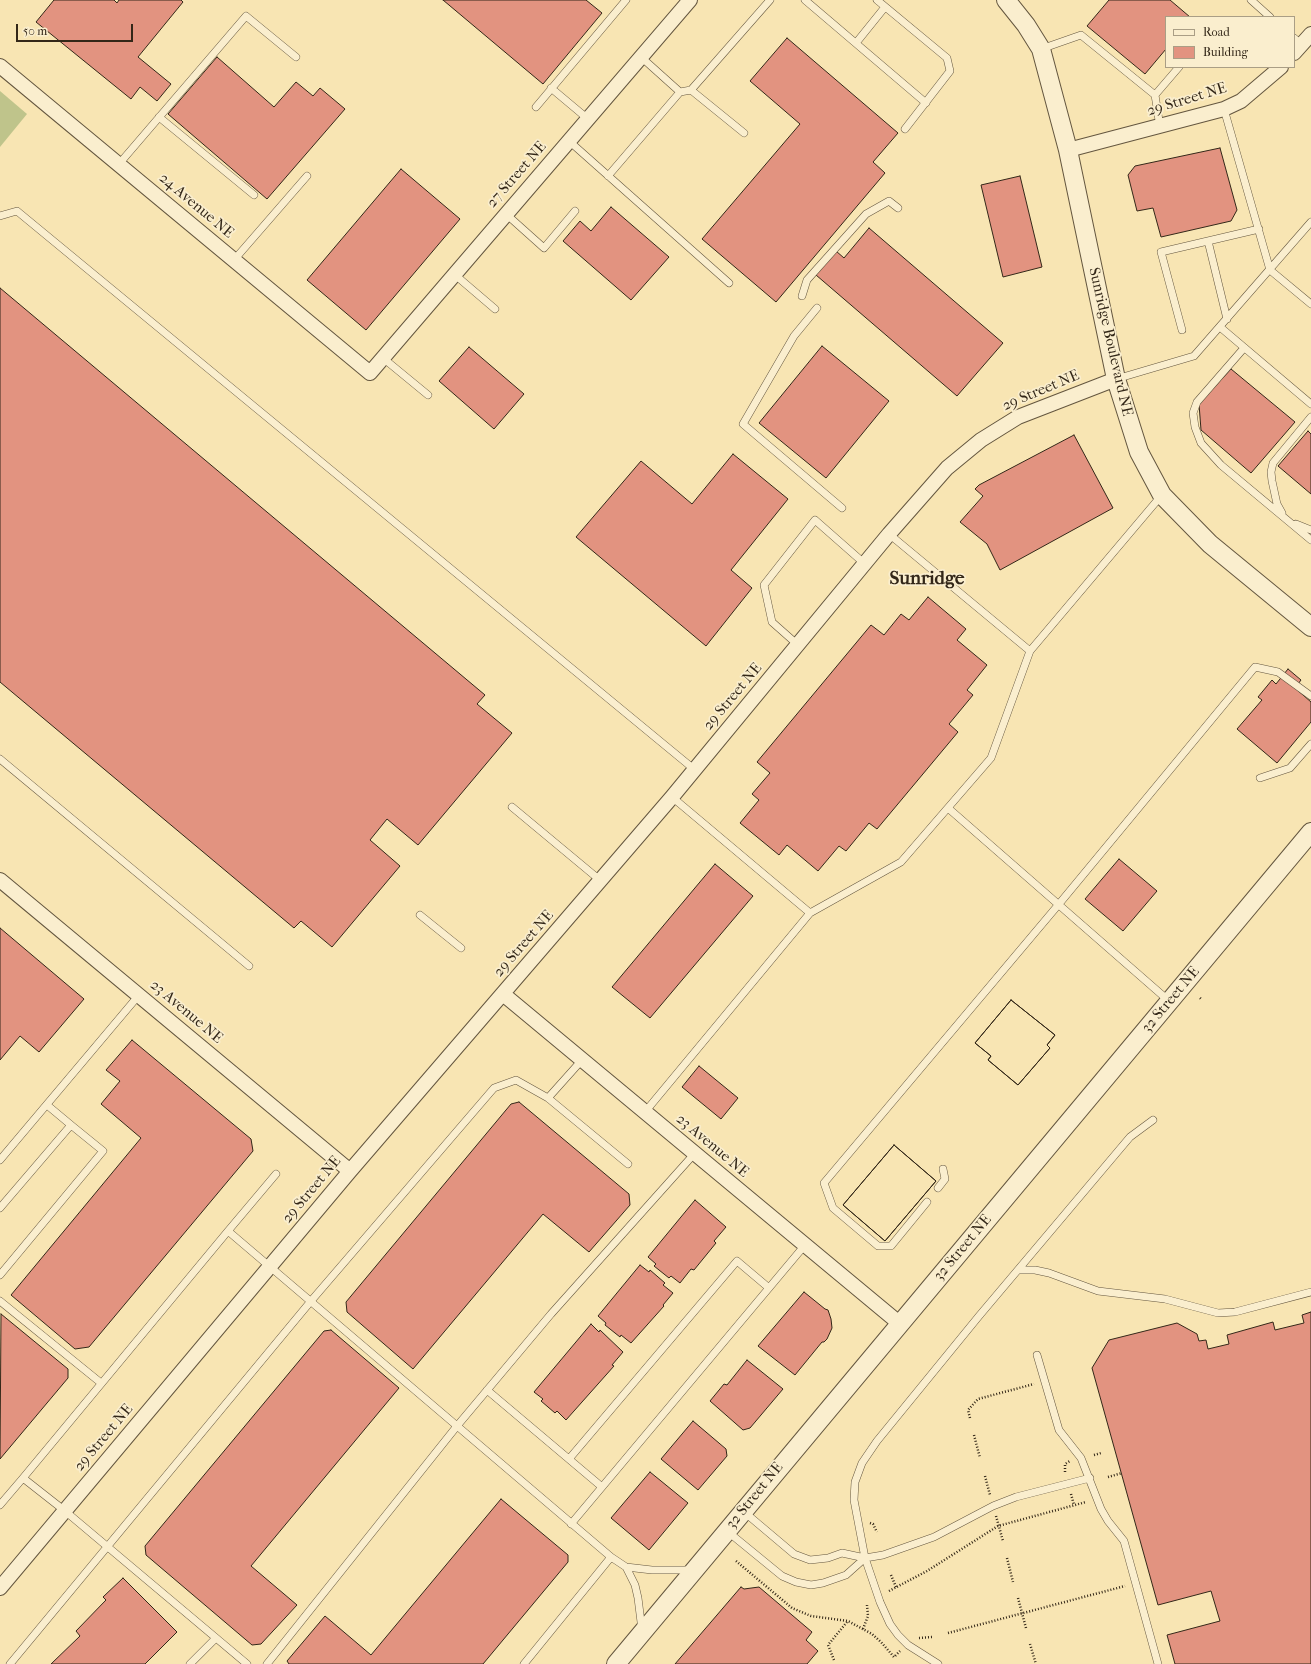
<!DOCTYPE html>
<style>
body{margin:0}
#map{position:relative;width:1311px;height:1664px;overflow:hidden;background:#f8e5b3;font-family:"IM FELL French Canon",serif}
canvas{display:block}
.legend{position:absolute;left:1165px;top:16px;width:130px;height:52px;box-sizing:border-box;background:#faeece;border:1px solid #aa9e85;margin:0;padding:5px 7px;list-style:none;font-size:12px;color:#332718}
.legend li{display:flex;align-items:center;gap:8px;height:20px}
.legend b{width:20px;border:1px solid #aa9e85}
.scale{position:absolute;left:16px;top:24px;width:117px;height:18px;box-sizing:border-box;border:2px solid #332718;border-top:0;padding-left:5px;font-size:12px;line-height:14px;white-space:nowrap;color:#332718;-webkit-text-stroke:3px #faeece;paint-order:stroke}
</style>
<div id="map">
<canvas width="1311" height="1664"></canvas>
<ul class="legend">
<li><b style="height:5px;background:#faeece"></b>Road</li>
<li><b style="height:11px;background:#e29380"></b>Building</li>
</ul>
<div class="scale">50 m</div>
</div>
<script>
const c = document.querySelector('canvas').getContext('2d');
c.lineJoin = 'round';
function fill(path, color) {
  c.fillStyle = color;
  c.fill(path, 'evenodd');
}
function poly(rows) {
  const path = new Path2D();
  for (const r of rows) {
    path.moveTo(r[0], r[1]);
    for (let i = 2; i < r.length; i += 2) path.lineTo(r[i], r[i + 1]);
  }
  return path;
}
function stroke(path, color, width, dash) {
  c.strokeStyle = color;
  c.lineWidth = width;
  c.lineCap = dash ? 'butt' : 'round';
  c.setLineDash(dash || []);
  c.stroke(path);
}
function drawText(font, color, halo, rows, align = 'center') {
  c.font = font + ' "IM FELL French Canon",serif';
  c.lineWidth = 3.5;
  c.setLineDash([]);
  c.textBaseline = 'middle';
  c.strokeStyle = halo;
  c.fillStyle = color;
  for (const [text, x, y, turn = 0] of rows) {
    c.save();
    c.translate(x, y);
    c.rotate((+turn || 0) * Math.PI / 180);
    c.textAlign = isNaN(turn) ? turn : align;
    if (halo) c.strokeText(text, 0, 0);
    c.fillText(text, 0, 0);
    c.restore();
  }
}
fill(poly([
 [0,91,27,114,0,147]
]), '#bfc48b');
const building = poly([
 [54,0,114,0,117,3,119,0,181,0,183,2,138,57,171,84,157,101,140,87,131,99,36,22,54,0],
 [443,0,586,0,602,13,543,84,443,0],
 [1109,0,1170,0,1190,17,1166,17,1166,49,1145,74,1087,26,1109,0],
 [787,38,898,133,873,162,885,173,776,302,702,239,800,124,750,81,787,38],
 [217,57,274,107,296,82,313,96,320,88,345,109,267,199,168,114,217,57],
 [1220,148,1237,210,1231,221,1161,237,1153,208,1137,211,1128,175,1135,166,1220,148],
 [401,169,460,219,366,330,307,280,401,169],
 [1020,176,1042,267,1003,277,981,185,1020,176],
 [611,207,669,257,631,300,563,241,580,221,591,231,611,207],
 [869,228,1003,343,957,396,816,275,836,251,844,258,869,228],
 [0,288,485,695,477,704,512,733,418,845,387,819,370,840,400,866,332,947,301,921,294,928,0,682,0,288],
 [822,346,889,401,826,478,759,423,822,346],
 [469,347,524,394,494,429,439,381,469,347],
 [1231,369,1295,422,1251,473,1201,430,1199,404,1231,369],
 [1308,431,1311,434,1311,494,1278,466,1308,431],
 [1074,435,1113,508,1000,570,987,544,960,522,983,496,975,489,979,485,1074,435],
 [733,454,788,499,731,570,752,588,706,646,576,537,641,461,692,504,733,454],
 [928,597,966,629,957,640,987,665,967,690,973,695,949,724,958,732,877,829,869,823,846,851,839,846,818,871,787,845,779,855,740,823,759,800,752,794,770,773,757,762,871,625,884,635,901,614,909,620,928,597],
 [1288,669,1301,680,1295,688,1311,702,1311,722,1277,763,1237,729,1262,700,1258,697,1272,680,1276,684,1288,669],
 [1119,859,1157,891,1123,931,1085,899,1119,859],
 [715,864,753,896,650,1018,612,987,715,864],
 [0,928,84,999,39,1052,20,1036,0,1060,0,928],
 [1011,1000,1055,1035,1047,1045,1050,1048,1018,1085,988,1060,991,1056,975,1043,1011,1000],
 [1011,1000,1055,1035,1047,1045,1050,1048,1018,1085,988,1060,991,1056,975,1043,1011,1000],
 [132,1040,251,1139,253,1151,89,1347,75,1349,11,1295,141,1138,101,1104,120,1081,106,1070,132,1040],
 [699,1066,738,1098,721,1119,682,1087,699,1066],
 [519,1102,629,1194,630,1205,589,1252,543,1214,413,1369,347,1312,346,1302,511,1104,519,1102],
 [894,1145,936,1181,885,1241,843,1205,894,1145],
 [894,1145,936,1181,885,1241,843,1205,894,1145],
 [695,1200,726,1227,714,1241,716,1243,694,1270,691,1269,680,1283,671,1276,669,1278,654,1266,656,1264,648,1257,695,1200],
 [640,1265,649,1272,650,1270,665,1283,663,1285,673,1293,663,1305,664,1306,631,1343,621,1335,620,1337,605,1325,606,1323,598,1316,640,1265],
 [804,1292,825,1309,828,1310,831,1319,832,1328,827,1339,824,1342,822,1342,795,1375,758,1346,804,1292],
 [1311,1312,1311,1664,1175,1664,1167,1635,1220,1621,1211,1591,1158,1605,1092,1368,1109,1340,1177,1323,1197,1334,1199,1341,1206,1340,1208,1349,1229,1344,1227,1335,1273,1322,1275,1330,1304,1323,1302,1315,1311,1312],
 [1,1314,68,1369,68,1378,0,1459,1,1314],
 [591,1324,599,1332,600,1330,623,1352,612,1365,614,1366,566,1420,557,1411,555,1413,541,1401,543,1399,534,1392,591,1324],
 [331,1330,399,1388,251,1566,297,1605,261,1644,252,1645,146,1555,145,1546,324,1331,331,1330],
 [747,1360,783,1389,750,1428,743,1430,710,1401,724,1384,727,1385,747,1360],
 [693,1421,726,1449,727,1456,698,1490,661,1459,693,1421],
 [650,1472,688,1503,649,1550,611,1518,650,1472],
 [501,1499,568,1555,568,1562,483,1664,289,1664,287,1661,325,1616,371,1655,501,1499],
 [123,1578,177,1632,145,1664,51,1664,80,1636,76,1631,106,1600,103,1597,123,1578],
 [741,1587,744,1589,759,1587,812,1632,806,1640,818,1651,807,1664,675,1664,741,1587]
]);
fill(building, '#e29380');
stroke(building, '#332718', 1);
const service = poly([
 [805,0,926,103],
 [877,0,947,58,950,71,905,129],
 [1251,0,1270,17],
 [1294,38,1302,45],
 [856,43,885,7],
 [1041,49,1081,35,1155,95,1179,67],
 [551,88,588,119],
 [691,90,744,133],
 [680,92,691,90,770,0],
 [1155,95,1160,127],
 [536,107,626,0],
 [1224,109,1270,270,1311,304],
 [159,117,254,195],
 [569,141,729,283],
 [119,164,246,16,296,57],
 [608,176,680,92,641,57],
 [506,214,544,248,575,211],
 [0,216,17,211,695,770],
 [1208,241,1227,319],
 [234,260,307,176],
 [454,274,495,309],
 [802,296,807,280,866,214,889,201,898,208],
 [817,308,794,336,743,424,842,508],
 [1220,327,1311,404],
 [1182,330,1161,252,1259,229],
 [1244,348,1197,402,1193,413,1195,427,1201,443,1221,465,1311,540],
 [383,358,428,395],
 [1116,379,1194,356,1311,222],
 [1282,513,1277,504,1272,481,1271,472,1273,463,1311,417],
 [1296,524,1311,530],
 [889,534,1030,651,1161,496],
 [798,645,772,622,764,585,815,520,865,564],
 [0,759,249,966],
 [1260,778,1290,768,1311,744],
 [512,807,601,881],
 [948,808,1169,1001],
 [810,913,901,862,991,758,1030,651],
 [420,915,461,948],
 [548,1098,628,1164],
 [645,1112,810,913,672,797],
 [0,1160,139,995],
 [938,1188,945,1179,943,1169],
 [927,1202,891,1246,878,1246,833,1208,824,1183,1059,904,1255,667,1278,672,1311,696],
 [0,1208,71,1125,47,1105],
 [228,1231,276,1174],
 [1018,1270,1035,1270,1049,1273,1098,1291,1165,1299,1218,1313,1235,1312,1311,1292],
 [0,1275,103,1151,71,1125],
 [0,1301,101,1383],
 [1037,1355,1059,1430,1081,1458,1101,1509,1108,1521,1124,1541,1158,1664],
 [487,1390,602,1487],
 [569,1459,737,1261,769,1288],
 [23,1478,228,1231,611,1557,626,1567,652,1570,691,1570],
 [0,1505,23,1478,65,1511,247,1664],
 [743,1511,794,1554,810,1560,828,1558,842,1553,865,1558,883,1555,934,1537,993,1506,1016,1497,1090,1478],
 [571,1524,805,1245],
 [727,1531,782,1576,796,1582,811,1585,823,1583,846,1575,865,1558],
 [626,1567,635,1585,638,1598,642,1630],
 [10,1664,311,1301,494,1088,516,1080,548,1098,582,1060],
 [190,1664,216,1638],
 [267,1664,457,1426,551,1314,695,1153],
 [524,1664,611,1557],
 [938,1664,908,1645,898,1635,890,1624,880,1602,865,1558,854,1500,855,1482,862,1463,877,1441,979,1316,1130,1137,1153,1120]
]);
const minor = poly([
 [1294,53,1311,34],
 [0,66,370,373,690,0],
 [1068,150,1224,109,1241,101,1281,67],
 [0,880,350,1171],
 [503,994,899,1323],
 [0,1588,350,1171,672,797,889,534,947,468,981,440,1018,417,1116,379]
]);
const tertiary = poly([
 [1006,0,1026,25,1041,49,1068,150,1116,379,1139,452,1162,495,1210,544,1311,627],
 [616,1664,1311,832]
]);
stroke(service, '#64563f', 8);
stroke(minor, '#64563f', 16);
stroke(tertiary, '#64563f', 20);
stroke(poly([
 [1200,998,1202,1000],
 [970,1418,968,1410,978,1399,1034,1384],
 [974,1435,980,1458],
 [1094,1455,1101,1453],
 [1065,1472,1065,1464,1070,1461],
 [985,1476,990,1495],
 [1108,1477,1122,1473],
 [1071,1494,1074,1505],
 [996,1516,1003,1541],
 [870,1523,873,1524,877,1532],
 [1007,1558,1013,1582],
 [736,1561,792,1608,811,1616,848,1621,872,1634,881,1642,894,1657,900,1651],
 [891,1575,896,1587],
 [889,1591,927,1571,998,1526,1086,1502],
 [1018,1598,1026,1628],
 [863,1629,868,1616,867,1605],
 [948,1633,1125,1586],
 [919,1638,932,1637],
 [1030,1644,1036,1664],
 [834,1660,828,1645,847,1622]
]), '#332718', 2.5, [1, 2]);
stroke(service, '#faeece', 7);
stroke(minor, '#faeece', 14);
stroke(tertiary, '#faeece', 18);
drawText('15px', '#332718', '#faeece', [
 ["29 Street NE",1187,100,-17],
 ["27 Street NE",517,175,-49],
 ["24 Avenue NE",196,206,40],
 ["Sunridge Boulevard NE",1110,342,77],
 ["29 Street NE",1041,391,-23],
 ["29 Street NE",733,697,-50],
 ["29 Street NE",524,944,-49],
 ["32 Street NE",1171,1000,-50],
 ["23 Avenue NE",186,1012,40],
 ["23 Avenue NE",712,1146,40],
 ["29 Street NE",312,1190,-50],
 ["32 Street NE",963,1248,-50],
 ["29 Street NE",104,1438,-50],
 ["32 Street NE",755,1496,-51]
]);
drawText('bold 19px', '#332718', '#faeece', [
 ["Sunridge",927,579]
]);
</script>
